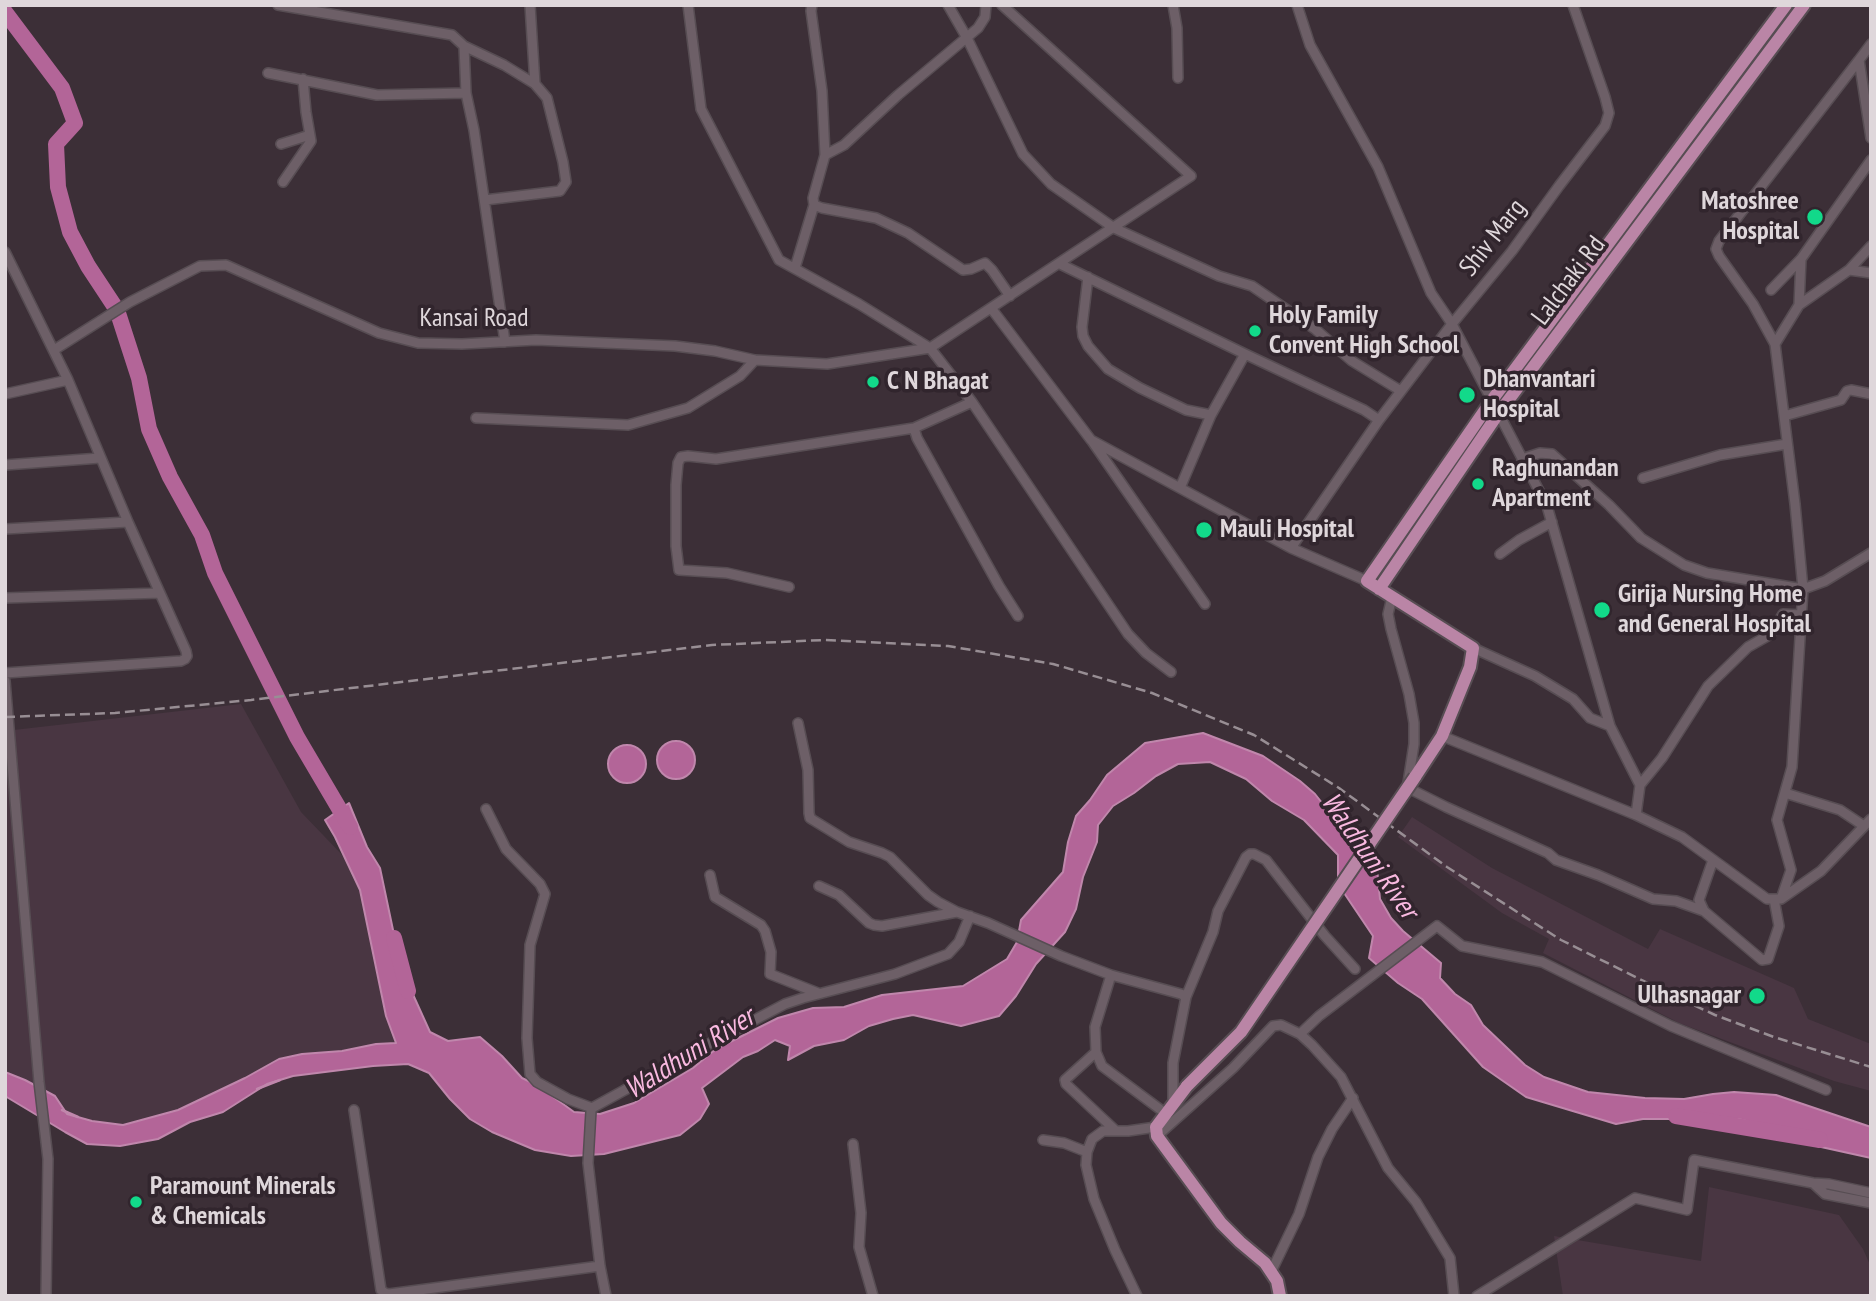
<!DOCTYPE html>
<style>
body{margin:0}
#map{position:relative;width:1876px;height:1301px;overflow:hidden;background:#3c2f37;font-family:"PT Sans Narrow",sans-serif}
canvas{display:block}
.frame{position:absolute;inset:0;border:7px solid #dfd7db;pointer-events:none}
</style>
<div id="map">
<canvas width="1876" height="1301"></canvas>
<div class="frame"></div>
</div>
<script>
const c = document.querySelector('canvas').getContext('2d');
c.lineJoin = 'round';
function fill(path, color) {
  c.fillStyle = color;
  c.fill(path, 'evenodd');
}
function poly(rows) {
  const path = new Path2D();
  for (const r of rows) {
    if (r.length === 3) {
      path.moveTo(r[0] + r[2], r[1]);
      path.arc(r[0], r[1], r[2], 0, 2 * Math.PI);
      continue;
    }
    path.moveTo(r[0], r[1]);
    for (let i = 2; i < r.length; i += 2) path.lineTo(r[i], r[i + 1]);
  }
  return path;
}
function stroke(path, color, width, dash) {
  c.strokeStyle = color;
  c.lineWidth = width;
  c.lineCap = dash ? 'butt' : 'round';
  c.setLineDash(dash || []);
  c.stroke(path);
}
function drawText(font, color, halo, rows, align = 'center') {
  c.font = font + ' "PT Sans Narrow",sans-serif';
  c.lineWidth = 7;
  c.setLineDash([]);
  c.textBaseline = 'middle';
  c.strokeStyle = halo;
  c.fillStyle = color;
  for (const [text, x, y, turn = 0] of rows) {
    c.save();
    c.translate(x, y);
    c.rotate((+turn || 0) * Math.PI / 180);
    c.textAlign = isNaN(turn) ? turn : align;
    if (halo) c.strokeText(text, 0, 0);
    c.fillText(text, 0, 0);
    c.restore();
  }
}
fill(poly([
 [241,704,301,812,347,860,360,890,366,909,386,1016,396,1043,376,1044,342,1051,302,1054,279,1059,245,1078,178,1110,139,1122,123,1125,92,1121,67,1114,55,1096,25,1080,5,1072,5,731],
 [1412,817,1492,868,1648,949,1660,929,1794,988,1808,1019,1871,1044,1871,1091,1834,1081,1679,1023,1543,953,1549,939,1502,913,1398,837],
 [1709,1187,1839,1215,1863,1249,1871,1267,1871,1296,1563,1296,1554,1236,1701,1261]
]), '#493642');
const water = poly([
 [1203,733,1263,756,1300,781,1315,794,1330,813,1343,822,1377,868,1380,899,1391,918,1403,931,1441,963,1440,978,1455,994,1471,1005,1483,1025,1525,1065,1544,1077,1588,1092,1645,1098,1684,1099,1713,1094,1734,1092,1776,1095,1871,1127,1871,1158,1812,1145,1798,1136,1783,1130,1738,1119,1643,1119,1616,1124,1526,1097,1483,1067,1422,999,1398,983,1369,958,1373,936,1338,884,1338,855,1304,820,1272,801,1246,779,1210,762,1178,764,1156,776,1134,793,1113,806,1098,825,1097,842,1083,877,1076,909,1065,932,1036,964,1016,996,999,1016,961,1026,913,1015,893,1019,869,1026,844,1040,814,1046,788,1060,790,1046,775,1040,758,1051,743,1057,702,1088,709,1104,700,1119,680,1135,604,1154,571,1156,535,1150,492,1132,470,1119,450,1099,429,1073,408,1064,373,1066,293,1076,267,1084,223,1112,190,1122,158,1139,120,1146,87,1144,65,1132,5,1096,5,1072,25,1080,55,1096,67,1114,92,1121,123,1125,178,1110,245,1078,279,1059,302,1054,342,1051,376,1044,396,1043,386,1016,360,890,335,837,325,820,349,803,367,847,380,868,401,968,430,1032,448,1041,480,1037,502,1056,522,1078,537,1085,574,1112,600,1114,634,1103,693,1068,716,1049,778,1018,813,1008,844,1007,882,995,963,986,1007,959,1017,942,1021,920,1063,872,1068,842,1076,816,1090,800,1107,775,1145,743,1203,733],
 [676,760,19],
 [627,764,19]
]);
fill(water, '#b36598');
stroke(water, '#c087ac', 2);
stroke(poly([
 [257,1089,280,1080],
 [62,1110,78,1117]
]), '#c087ac', 2.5);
stroke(poly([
 [5,12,62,88,75,123,56,144,58,187,70,232,88,266,117,310,139,378,149,429,170,477,202,535,215,573,297,737,350,827],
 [394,938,408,991],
 [1676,1116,1820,1140]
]), '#b36598', 16);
const minor = poly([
 [278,5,452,35,464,46,504,65,535,84,547,98,563,162,566,182,560,191,485,200],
 [530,5,535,84],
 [688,5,701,109,779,260,859,304,930,348,972,402,1128,634,1146,653,1171,672],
 [948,5,967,38,1023,154,1051,184,1114,228,1219,276,1252,286,1315,329,1352,361,1401,391],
 [1173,5,1177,28,1178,78],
 [1297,5,1310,45,1378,167,1431,293,1452,324,1547,506,1610,726,1640,785,1636,815],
 [1871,44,1859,60,1871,138],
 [464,46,466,93,474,130,505,342],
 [268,73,377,95,466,93],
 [281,144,310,135],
 [825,155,844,145,898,95,978,28,985,17,986,5],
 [283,182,311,141,306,112,303,79],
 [814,205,822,208,876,218,908,233,963,270,971,269,985,263,992,270,1010,296],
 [5,252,68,380,128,522,186,651,187,656,185,659,181,661,5,673],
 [1060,264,1245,354,1364,410,1379,420],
 [795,268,814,205,813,198,825,155,822,91,811,11,812,5],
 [1849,270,1871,273],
 [1088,277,1082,327,1083,336,1088,346,1108,369,1140,388,1186,410,1211,415,1180,488],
 [1771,290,1801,259],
 [1799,305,1849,270,1871,246],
 [991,308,1091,440,1291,548,1367,581],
 [1775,344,1753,304,1719,256,1716,249,1719,241,1859,60],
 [54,350,130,302,200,266,226,265,379,333,418,343,462,344,536,340,675,346,715,351,755,360,827,364,930,348,1191,176,1002,5],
 [5,394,68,380],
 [1211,415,1245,354],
 [1784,416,1841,400,1847,391,1851,390,1871,394],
 [476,418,628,425,688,408,740,376,755,360],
 [914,428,917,438,999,586,1018,616],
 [1092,441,1205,604],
 [1522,459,1540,453,1552,454,1609,505,1641,538,1684,565,1707,573,1803,589,1825,581,1871,553],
 [5,465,100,458],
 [1643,478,1720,455,1787,444],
 [5,529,128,522],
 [1291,548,1379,420,1452,324,1512,251,1559,186,1605,126,1609,113,1605,97,1573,5],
 [1500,554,1519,540,1552,522],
 [789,587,727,573,679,570,676,546,676,485,678,463,681,457,688,456,716,459,914,428,972,402],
 [1392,597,1388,614,1391,629,1409,694,1414,723,1414,744,1408,783,1412,790,1446,807,1548,853,1556,860,1598,875,1653,899,1676,901,1704,911,1762,960,1768,959,1779,926,1774,899],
 [5,598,160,593],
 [1473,648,1535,676,1573,699,1590,718,1610,726],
 [5,681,39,1082,48,1159,46,1296],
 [798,723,808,770,809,813,810,818,813,820,849,842,882,853,890,857,928,895,938,902,957,912,988,923,1061,956,1111,975,1181,994,1186,997,1173,1063,1173,1103],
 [1442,736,1636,815,1682,837,1767,899,1781,899,1821,871,1871,819],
 [1640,785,1662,758,1708,686,1748,647,1771,634,1783,614,1802,615],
 [1785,793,1840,810,1864,826],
 [486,809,506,849,540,884,545,894,530,945,527,1038,530,1074,537,1082,568,1099,592,1108],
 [710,875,715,897,761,925,765,931,771,952,770,974,818,993],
 [819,886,839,895,869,923,874,925,882,926,957,912],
 [1781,899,1791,870,1777,820,1792,767,1803,589,1795,504,1775,344,1799,305,1801,259,1871,160],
 [1704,911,1699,900,1713,860],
 [1111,975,1095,1027,1096,1052,1065,1080,1066,1084,1116,1131],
 [1186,997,1213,932,1218,911,1246,857,1250,854,1254,854,1266,860,1325,936,1355,969],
 [1300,1034,1319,1016,1437,926,1462,946,1542,962,1671,1026,1826,1090],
 [1096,1052,1102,1066,1165,1113],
 [354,1110,381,1290,385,1293,389,1294,600,1266],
 [1157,1136,1233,1068,1273,1026,1281,1025,1300,1034,1312,1045,1341,1077,1388,1168,1416,1202,1450,1258,1454,1296],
 [1043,1140,1064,1143,1087,1152],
 [853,1144,861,1213,859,1247,873,1296],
 [1813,1183,1825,1194,1871,1203],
 [1271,1272,1299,1214,1318,1157,1332,1129,1353,1098],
 [606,1296,600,1266,588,1163,591,1111,592,1108,701,1048,785,1004,803,998,895,974,948,954,959,942,970,916],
 [1137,1296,1115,1250,1094,1199,1086,1165,1087,1152,1092,1139,1103,1131,1128,1131,1156,1127],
 [1477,1296,1635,1198,1687,1210,1694,1160,1813,1183,1829,1184,1871,1193]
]);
const major = poly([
 [1379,589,1498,414,1804,5],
 [1415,777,1442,736,1470,667,1473,648,1367,581,1492,400,1786,5],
 [1187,1086,1156,1127,1157,1136,1221,1223,1240,1242,1265,1263,1277,1281,1280,1296]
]);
stroke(minor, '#574d53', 12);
stroke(major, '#574d53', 16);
stroke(minor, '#6d5f67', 9);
stroke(major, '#ba85a6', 12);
stroke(poly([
 [5,717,115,713,251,700,712,645,825,640,948,646,1053,664,1152,693,1254,735,1339,788,1447,867,1561,940,1676,997,1715,1015,1774,1037,1871,1067]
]), '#988e94', 2.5, [10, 5]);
const majorBridge = poly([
 [1187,1086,1241,1032,1415,777]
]);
stroke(majorBridge, '#574d53', 16, []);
stroke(majorBridge, '#ba85a6', 12);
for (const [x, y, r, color] of [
 [1815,217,9,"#12d98a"],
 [1255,331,7,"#12d98a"],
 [873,382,7,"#12d98a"],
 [1467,395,9,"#12d98a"],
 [1478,484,7,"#12d98a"],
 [1204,530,9,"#12d98a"],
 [1602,610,9,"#12d98a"],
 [1757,996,9,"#12d98a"],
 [136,1202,7,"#12d98a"]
]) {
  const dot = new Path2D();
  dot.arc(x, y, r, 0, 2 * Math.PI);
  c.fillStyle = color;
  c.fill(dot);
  stroke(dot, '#31252d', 2.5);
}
drawText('bold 26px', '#dfd7db', '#31252d', [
 ["Matoshree",1799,202,"right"],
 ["Hospital",1799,232,"right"],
 ["Holy Family",1269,316],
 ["Convent High School",1269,346],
 ["Dhanvantari",1483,380],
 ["Hospital",1483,410],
 ["C N Bhagat",887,382],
 ["Raghunandan",1492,469],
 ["Apartment",1492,499],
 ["Mauli Hospital",1220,530],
 ["Girija Nursing Home",1618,595],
 ["and General Hospital",1618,625],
 ["Ulhasnagar",1741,996,"right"],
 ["Paramount Minerals",150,1187],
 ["& Chemicals",150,1217]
], 'left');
drawText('26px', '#dfd7db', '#31252d', [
 ["Shiv Marg",1493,238,-52],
 ["Lalchaki Rd",1569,281,-53],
 ["Kansai Road",474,319]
]);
drawText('italic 28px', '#f9b9e0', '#31252d', [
 ["Waldhuni River",1369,856,55],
 ["Waldhuni River",690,1054,-32]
]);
</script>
